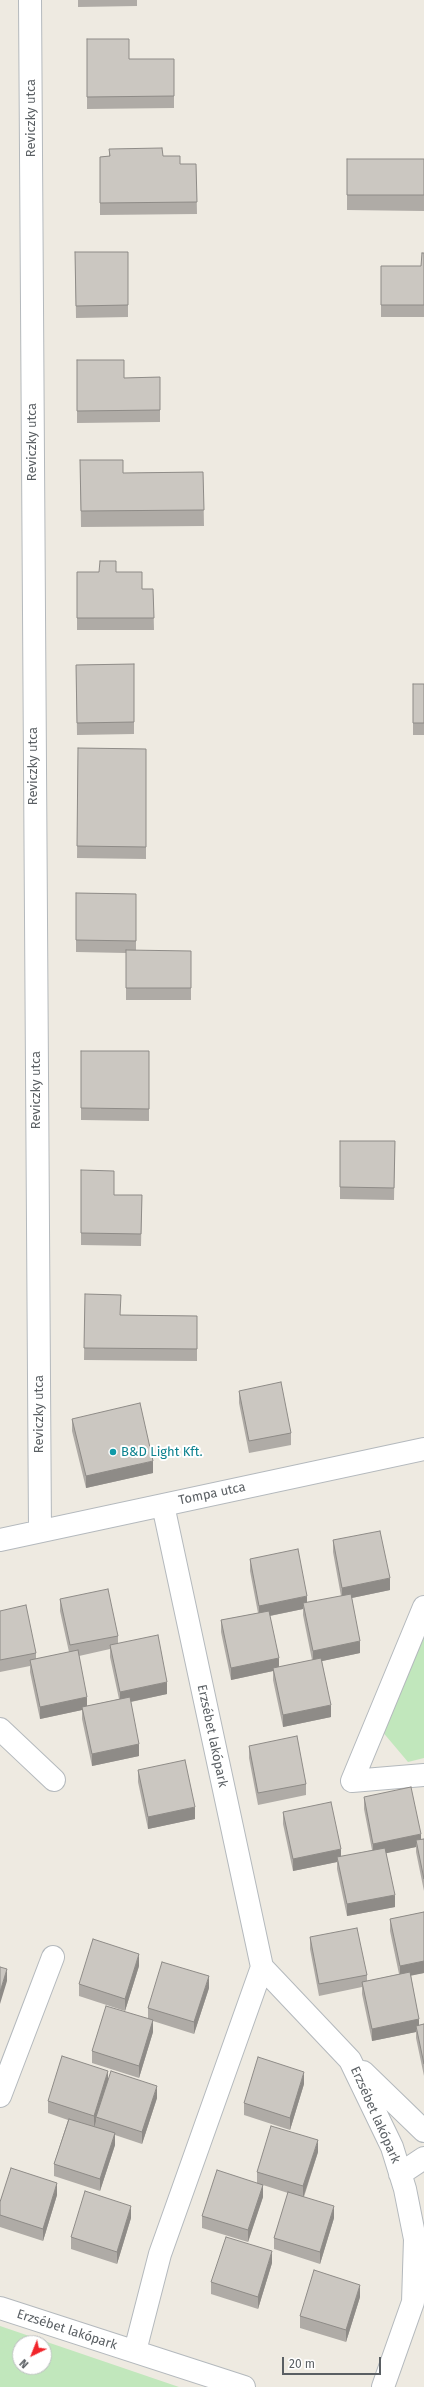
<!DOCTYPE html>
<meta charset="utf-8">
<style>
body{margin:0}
#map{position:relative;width:424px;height:2387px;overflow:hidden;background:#eeeae1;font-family:"Fira Sans",sans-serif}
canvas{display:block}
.north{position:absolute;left:12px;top:2335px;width:40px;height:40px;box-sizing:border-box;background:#fff;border:1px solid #bdbfc1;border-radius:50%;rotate:223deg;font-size:11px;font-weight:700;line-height:16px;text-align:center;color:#5a5f63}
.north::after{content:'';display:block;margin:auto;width:14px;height:18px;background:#f1242a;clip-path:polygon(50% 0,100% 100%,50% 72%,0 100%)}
.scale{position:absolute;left:282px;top:2357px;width:99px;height:18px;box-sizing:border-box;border:2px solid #5a5f63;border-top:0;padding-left:5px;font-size:12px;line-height:14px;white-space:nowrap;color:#5a5f63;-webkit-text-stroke:3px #fff;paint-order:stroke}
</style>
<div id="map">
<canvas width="424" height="2387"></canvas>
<div class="north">N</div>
<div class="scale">20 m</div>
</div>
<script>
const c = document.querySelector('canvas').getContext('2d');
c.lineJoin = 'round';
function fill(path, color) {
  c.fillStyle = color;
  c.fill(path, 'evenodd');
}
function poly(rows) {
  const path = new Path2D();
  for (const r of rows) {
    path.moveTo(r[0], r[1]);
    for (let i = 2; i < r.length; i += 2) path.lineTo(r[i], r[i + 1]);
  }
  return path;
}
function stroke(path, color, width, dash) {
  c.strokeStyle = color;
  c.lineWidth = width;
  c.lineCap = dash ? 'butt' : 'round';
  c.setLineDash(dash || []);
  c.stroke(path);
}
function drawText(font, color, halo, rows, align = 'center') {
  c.font = font + ' "Fira Sans",sans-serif';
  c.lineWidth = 4;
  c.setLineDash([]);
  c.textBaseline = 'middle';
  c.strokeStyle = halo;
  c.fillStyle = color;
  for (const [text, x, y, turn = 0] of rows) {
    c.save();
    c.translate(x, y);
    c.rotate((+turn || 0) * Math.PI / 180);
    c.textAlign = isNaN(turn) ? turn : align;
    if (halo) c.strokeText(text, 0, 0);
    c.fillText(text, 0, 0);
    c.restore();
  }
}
fill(poly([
 [424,1634,424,1758,408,1762,381,1730],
 [0,2326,179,2387,0,2387],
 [20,2343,44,2343,44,2367,20,2367]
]), '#c1e7bc');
const minor = poly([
 [30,0,40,1531],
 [163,1505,262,1967,350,2060,392,2147,405,2189,415,2239,413,2302,383,2387],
 [0,1540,424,1449],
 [424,1607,352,1781,424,1775],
 [0,1729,54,1780],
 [363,2072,424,2131],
 [0,2096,53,1957],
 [400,2174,424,2158],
 [0,2308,244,2387],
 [135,2351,160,2254,262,1967]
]);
stroke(minor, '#b4b9bd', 24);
stroke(minor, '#fff', 22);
fill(poly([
 [78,0,137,0,137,6,78,7],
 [87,39,129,59,174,59,174,108,87,109],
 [109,149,163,156,180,164,196,164,197,214,100,215,100,157,109,156],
 [347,159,424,159,424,211,347,210],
 [75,252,128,252,128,317,76,318],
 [424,253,424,317,381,317,381,266,421,266],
 [77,360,124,378,160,377,160,422,77,423],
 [80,460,123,473,203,472,204,526,81,527],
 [77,572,116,572,142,589,153,589,154,630,77,630],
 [134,664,134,734,77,735,76,665],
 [413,684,424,684,424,735,413,735],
 [78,748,146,749,146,859,77,858],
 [76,893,136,894,136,951,191,951,191,1000,126,1000,126,953,76,952],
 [81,1051,149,1051,149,1121,81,1120],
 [340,1141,395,1141,394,1200,340,1199],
 [81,1170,114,1195,142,1195,141,1246,81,1245],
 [85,1294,121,1315,197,1316,197,1361,84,1360],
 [239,1391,291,1433,291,1445,249,1453,239,1403],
 [72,1419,153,1473,86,1488,72,1431],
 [333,1540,390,1590,352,1598,360,1653,322,1661,331,1717,283,1727,273,1680,273,1671,231,1680,221,1632,221,1620,258,1613,250,1571,250,1559,307,1603,341,1596,333,1552],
 [303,1609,303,1615,312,1660,279,1667,270,1616],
 [60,1599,118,1636,118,1643,167,1694,131,1702,139,1756,92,1766,82,1719,82,1710,40,1719,30,1672,30,1666,0,1672,0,1611,36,1653,36,1659,69,1652,60,1611],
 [110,1649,110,1657,119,1699,87,1706,79,1656],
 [249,1746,306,1784,306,1795,258,1805,249,1758],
 [138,1770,195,1819,148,1829,138,1782],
 [364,1797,421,1839,424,1839,424,1891,416,1852,416,1847,386,1853,395,1907,347,1916,337,1869,337,1862,293,1871,283,1824,283,1812,341,1857,372,1850,364,1809],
 [424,1912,424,1973,411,1975,419,2025,424,2024,424,2076,416,2038,416,2032,372,2041,362,1994,362,1987,319,1996,310,1949,310,1937,367,1975,367,1981,399,1974,390,1931,390,1919],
 [139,1966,125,2011,79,1996,79,1984],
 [209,1988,194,2034,153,2021,153,2032,139,2078,92,2063,92,2051,148,2019,148,2008],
 [108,2078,157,2098,142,2144,115,2135,115,2145,100,2191,54,2176,54,2164,68,2120,48,2113,48,2101],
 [304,2084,290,2130,244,2115,244,2103],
 [318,2152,304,2197,334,2218,320,2264,274,2249,274,2238,288,2193,263,2185,263,2197,248,2242,202,2228,202,2216,257,2183,257,2172],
 [57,2195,43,2241,0,2227,0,2202],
 [131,2218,117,2264,71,2249,71,2237],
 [272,2263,258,2309,211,2294,211,2282],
 [360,2297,346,2342,300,2328,300,2316]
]), '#afaba6');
fill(poly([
 [153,1461,153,1473,86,1488,86,1476],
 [390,1578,390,1590,342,1600,342,1588],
 [307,1596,307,1608,303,1603,303,1609,259,1618,259,1606],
 [360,1641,360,1653,313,1663,313,1651],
 [279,1658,279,1670,273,1668,273,1671,231,1680,231,1668],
 [167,1682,167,1694,120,1704,120,1692],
 [87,1697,87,1709,82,1707,82,1710,40,1719,40,1707],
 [331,1705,331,1717,283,1727,283,1715],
 [139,1744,139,1756,92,1766,92,1754],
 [195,1807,195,1819,148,1829,148,1817],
 [421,1834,421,1846,416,1840,416,1847,373,1856,373,1844],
 [341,1849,341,1861,337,1857,337,1862,293,1871,293,1859],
 [395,1895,395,1907,347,1916,347,1904],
 [139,1954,139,1966,125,2011,125,1999],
 [424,1961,424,1973,400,1978,400,1966],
 [7,1969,7,1981,0,2004,0,1992],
 [209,1976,209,1988,194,2034,194,2022],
 [419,2019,419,2031,416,2026,416,2032,372,2041,372,2029],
 [153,2020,153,2032,139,2078,139,2066],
 [108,2071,108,2083,96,2117,96,2121,94,2128,94,2116],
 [304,2072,304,2084,290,2130,290,2118],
 [157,2086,157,2098,142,2144,142,2132],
 [115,2133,115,2145,100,2191,100,2179],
 [318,2140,318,2152,303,2198,303,2186],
 [57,2183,57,2195,43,2241,43,2229],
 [263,2185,263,2197,248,2242,248,2230],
 [131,2206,131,2218,117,2264,117,2252],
 [334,2206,334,2218,320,2264,320,2252],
 [272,2251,272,2263,258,2309,258,2297],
 [360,2285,360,2297,346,2342,346,2330]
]), '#8e8b87');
const building = poly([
 [87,39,129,39,129,59,174,59,174,96,87,97,87,39],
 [162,148,163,156,180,156,180,164,196,164,197,202,100,203,100,157,110,156,109,149,162,148],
 [347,159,424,159,424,195,347,195,347,159],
 [75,252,128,252,128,305,76,306,75,252],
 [422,253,424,253,424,305,381,305,381,266,421,266,422,253],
 [77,360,124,360,124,378,160,377,160,410,77,411,77,360],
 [80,460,123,460,123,473,203,472,204,510,81,511,80,460],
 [100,561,116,561,116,572,142,572,142,589,153,589,154,618,77,618,77,572,99,572,100,561],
 [134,664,134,722,77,723,76,665,134,664],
 [413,684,424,684,424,723,413,723,413,684],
 [78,748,146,749,146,847,77,846,78,748],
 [76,893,136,894,136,941,76,940,76,893],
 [126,950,191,951,191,988,126,988,126,950],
 [81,1051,149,1051,149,1109,81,1108,81,1051],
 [340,1141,395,1141,394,1188,340,1187,340,1141],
 [81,1170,114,1171,114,1195,142,1195,141,1234,81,1233,81,1170],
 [85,1294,121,1295,120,1315,197,1316,197,1349,84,1348,85,1294],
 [281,1382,291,1433,249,1441,239,1391,281,1382],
 [140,1403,153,1461,86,1476,72,1419,140,1403],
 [380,1531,390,1578,342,1588,333,1540,380,1531],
 [298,1549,307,1596,259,1606,250,1559,298,1549],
 [108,1589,118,1636,70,1645,60,1599,108,1589],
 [351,1594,360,1641,313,1651,303,1603,351,1594],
 [26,1605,36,1653,0,1660,0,1611,26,1605],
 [269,1611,279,1658,231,1668,221,1620,269,1611],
 [158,1635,167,1682,120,1692,110,1645,158,1635],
 [78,1650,87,1697,40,1707,30,1660,78,1650],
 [321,1658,331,1705,283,1715,273,1668,321,1658],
 [130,1697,139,1744,92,1754,82,1707,130,1697],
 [297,1736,306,1784,258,1793,249,1746,297,1736],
 [185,1760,195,1807,148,1817,138,1770,185,1760],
 [411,1787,421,1834,373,1844,364,1797,411,1787],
 [331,1802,341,1849,293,1859,283,1812,331,1802],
 [424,1839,424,1879,416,1840,424,1839],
 [385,1848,395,1895,347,1904,337,1857,385,1848],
 [424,1912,424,1961,400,1966,390,1919,424,1912],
 [357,1928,367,1975,319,1984,310,1937,357,1928],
 [93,1939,139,1954,125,1999,79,1984,93,1939],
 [162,1962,209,1976,194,2022,148,2008,162,1962],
 [0,1967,7,1969,0,1992,0,1967],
 [410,1972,419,2019,372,2029,362,1982,410,1972],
 [106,2006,153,2020,139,2066,92,2051,106,2006],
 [424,2024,424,2064,416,2026,424,2024],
 [62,2056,108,2071,94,2116,48,2101,62,2056],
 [258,2057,304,2072,290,2118,244,2103,258,2057],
 [111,2071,157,2086,142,2132,96,2117,111,2071],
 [69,2119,115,2133,100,2179,54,2164,69,2119],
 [271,2126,318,2140,303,2186,257,2172,271,2126],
 [11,2168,57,2183,43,2229,0,2215,0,2202,11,2168],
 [217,2170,263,2185,248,2230,202,2216,217,2170],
 [85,2191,131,2206,117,2252,71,2237,85,2191],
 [288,2192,334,2206,320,2252,274,2238,288,2192],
 [226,2237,272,2251,258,2297,211,2282,226,2237],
 [314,2270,360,2285,346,2330,300,2316,314,2270]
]);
fill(building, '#cbc7c1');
stroke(building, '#8e8b87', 1);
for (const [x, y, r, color] of [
 [113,1452,4,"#0f9aa8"]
]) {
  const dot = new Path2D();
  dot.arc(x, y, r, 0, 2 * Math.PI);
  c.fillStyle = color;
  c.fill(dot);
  stroke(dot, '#fff', 1.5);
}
drawText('13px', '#5a5f63', '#fff', [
 ["Reviczky utca",31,118,-90],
 ["Reviczky utca",32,442,-90],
 ["Reviczky utca",33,766,-90],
 ["Reviczky utca",36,1090,-90],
 ["Reviczky utca",39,1414,-90],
 ["Tompa utca",212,1494,-12],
 ["Erzsébet lakópark",212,1736,78],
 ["Erzsébet lakópark",375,2115,66],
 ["Erzsébet lakópark",67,2330,18]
]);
drawText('13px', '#0d838f', '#fff', [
 ["B&D Light Kft.",121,1452]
], 'left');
</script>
